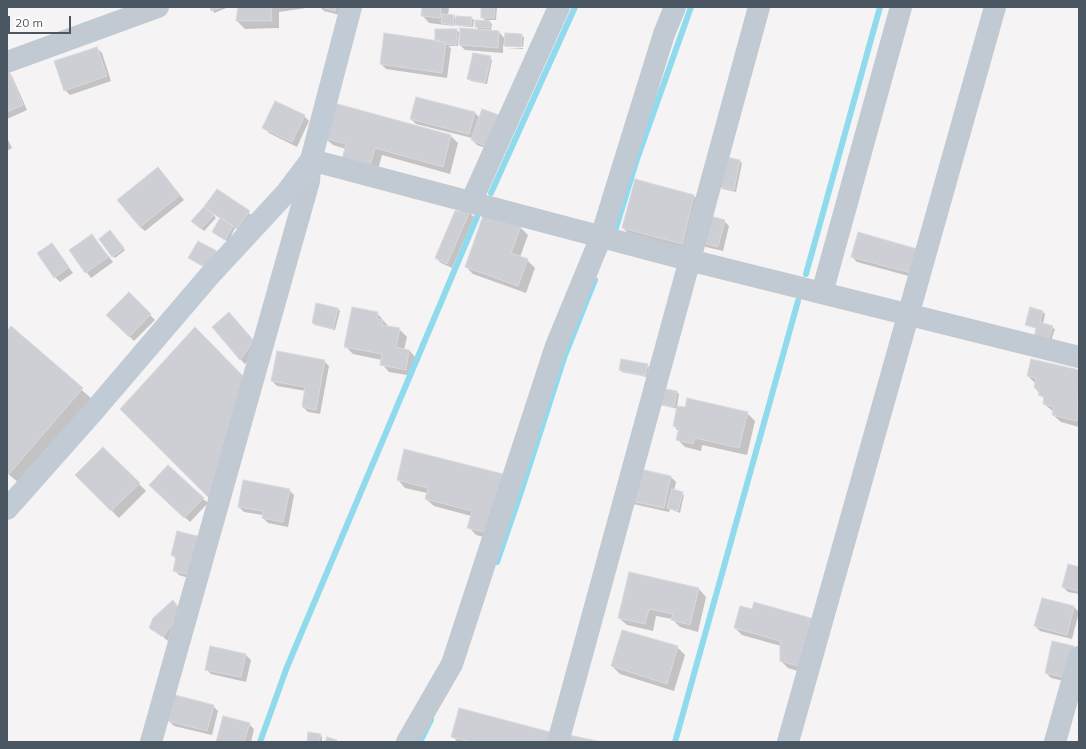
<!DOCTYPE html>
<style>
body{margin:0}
#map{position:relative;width:1086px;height:749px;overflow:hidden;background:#f5f3f3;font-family:Mulish,sans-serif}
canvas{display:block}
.frame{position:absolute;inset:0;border:8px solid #4a5661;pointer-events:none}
.scale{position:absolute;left:8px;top:16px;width:63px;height:18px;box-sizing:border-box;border:2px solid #4a5661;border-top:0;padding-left:5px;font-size:12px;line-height:14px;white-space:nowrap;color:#4a5661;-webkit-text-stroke:3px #fff;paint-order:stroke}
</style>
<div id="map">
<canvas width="1086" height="749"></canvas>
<div class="frame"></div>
<div class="scale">20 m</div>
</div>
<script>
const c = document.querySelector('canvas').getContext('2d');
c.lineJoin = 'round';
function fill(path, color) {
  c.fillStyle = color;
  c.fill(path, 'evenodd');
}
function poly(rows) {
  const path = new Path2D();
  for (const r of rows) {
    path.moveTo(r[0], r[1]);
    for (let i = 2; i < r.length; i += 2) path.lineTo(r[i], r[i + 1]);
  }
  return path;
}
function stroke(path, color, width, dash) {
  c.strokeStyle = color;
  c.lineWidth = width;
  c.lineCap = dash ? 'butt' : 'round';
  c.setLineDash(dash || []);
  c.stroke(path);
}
fill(poly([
 [211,7,229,7,214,13],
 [239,7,313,7,279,12,279,28,245,29,237,21],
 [320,7,342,7,340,15,324,11],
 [423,7,449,7,448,16,453,16,457,20,471,18,474,20,473,27,459,26,455,23,454,26,429,23,422,15],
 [483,7,497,7,496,20,488,20,492,24,491,30,478,29,476,26,486,21,482,17],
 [456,30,459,32,458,46,448,46,451,48,447,78,386,69,381,64,438,42],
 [461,30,499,32,505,39,522,35,524,38,523,47,506,45,506,47,503,44,503,53,465,50,460,45],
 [97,48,102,53,111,81,70,95,65,90],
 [507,48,523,48,523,49],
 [490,57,492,60,487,84,471,81,469,79],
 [7,71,12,76,27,110,7,119],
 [276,103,304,116,309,121,297,147,269,133,264,128],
 [334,104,451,136,458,143,450,174,382,155,377,173,346,149,333,145,325,138],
 [475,113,480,118,493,151,477,145,472,140,472,138,416,124,411,119],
 [7,138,12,148,7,151],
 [740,161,742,163,736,192,723,189,720,187],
 [163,174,184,200,145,231,140,227],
 [217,190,254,217,243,233,235,228,228,242,213,232,221,219,212,213,216,218,204,231,192,221],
 [694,196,701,203,689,251,631,236,623,228],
 [469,212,474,217,452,268,441,263,436,258],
 [724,221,729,226,723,251,706,247,701,242],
 [520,227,528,235,520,257,527,260,535,268,526,293,473,274,466,267],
 [112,234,125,250,115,258,113,256],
 [859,234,916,278,857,262,852,257],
 [92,235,113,262,91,278,70,250],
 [52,244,73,273,60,282,55,277],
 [129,294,155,320,134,341,108,315],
 [338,309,340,311,335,330,315,325,313,323],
 [1031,309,1043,312,1045,314,1043,324,1055,329,1050,344,1037,329,1027,324],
 [229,313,258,347,245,364,240,359],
 [377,313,389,327,399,329,407,337,404,350,409,350,416,358,413,376,389,372,382,364,382,360,353,354,345,346],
 [11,328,92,399,19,483,7,473,7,333],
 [1032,360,1079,371,1079,427,1061,422,1053,415,1054,412,1044,404,1045,400,1035,388,1036,384,1028,376],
 [324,361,329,366,320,414,308,412,303,407,306,391,277,386,272,381],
 [647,365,649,367,647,377,622,372,620,370],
 [661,389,677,392,679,394,677,407,747,413,755,421,747,455,702,445,701,451,685,447,677,439,679,432,674,426,678,409,660,405],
 [103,448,146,491,119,518,76,475],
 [635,469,671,477,676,482,674,491,684,495,680,513,670,509,669,512,633,504],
 [503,475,496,540,476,535,469,527,471,516,434,506,426,499,427,493,405,488,398,480],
 [155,490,203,499,208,503,190,522],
 [289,490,294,495,288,527,268,523,263,518,263,515,244,512,239,507],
 [200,538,195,580,179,575,174,570,177,560,172,555],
 [1079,568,1079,594,1068,592,1063,587],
 [699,589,706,597,698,632,680,627,672,619,656,616,653,631,627,625,619,618],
 [1042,599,1074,607,1079,612,1072,639,1040,631,1035,626],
 [173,602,178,606,168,641,151,627],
 [753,611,814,620,808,674,788,668,781,661,781,646,742,635,735,628],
 [677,647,685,655,674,691,620,674,612,666],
 [1073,647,1078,652,1072,683,1051,678,1046,673],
 [246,655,251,660,246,682,211,674,206,669],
 [213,706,218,711,212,735,174,726,169,721],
 [249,724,254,729,251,742,217,742],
 [320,735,322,737,322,742,308,741],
 [452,736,557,742,458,742]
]), '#0003');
stroke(poly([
 [491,193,575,7],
 [616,228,637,159,691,7],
 [806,274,880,7],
 [497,562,521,492,564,358,595,280],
 [260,742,287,667,477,217],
 [420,742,431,720],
 [675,742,798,301]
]), '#90daee', 6);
const building = poly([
 [210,7,222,7,211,11,210,7],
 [238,7,271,7,272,21,236,21,238,7],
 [321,7,336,7,335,11,321,7],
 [422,7,441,7,440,18,421,16,422,7],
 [481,7,495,7,494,18,481,18,481,7],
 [442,14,454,15,453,25,441,23,442,14],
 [456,16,472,17,471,26,455,25,456,16],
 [475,20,490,21,490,28,475,27,475,20],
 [460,28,499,31,498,48,459,45,460,28],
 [435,29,457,29,456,45,446,44,446,42,435,41,435,29],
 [384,33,446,42,442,73,380,64,384,33],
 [505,33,522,34,521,47,504,46,505,33],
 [97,47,107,76,64,91,54,61,97,47],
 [473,53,491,56,485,83,467,79,473,53],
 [8,69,23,105,7,112,7,70,8,69],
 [416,97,475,112,469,134,410,119,416,97],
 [275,101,305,115,292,142,262,128,275,101],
 [334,103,451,135,443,167,375,148,370,166,342,159,346,144,324,138,334,103],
 [482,109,499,115,488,147,471,140,482,109],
 [726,157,740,160,734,190,719,187,726,157],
 [158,167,180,195,140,227,117,200,158,167],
 [635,179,694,195,682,244,622,228,635,179],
 [217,189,250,211,237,229,204,207,217,189],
 [204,207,214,215,201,229,191,221,204,207],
 [455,211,470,211,447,264,435,258,455,211],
 [484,213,521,226,511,253,528,259,518,286,465,267,484,213],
 [707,215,725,220,718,247,700,242,707,215],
 [220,218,233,226,225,240,212,232,220,218],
 [110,230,124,248,112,257,99,239,110,230],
 [858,232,917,249,911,273,851,257,858,232],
 [92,234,108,257,85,273,69,250,92,234],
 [198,241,217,251,208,269,188,258,198,241],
 [52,243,69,267,54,278,37,253,52,243],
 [129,292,151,314,129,337,106,315,129,292],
 [316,303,338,308,333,329,312,323,316,303],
 [352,307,378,312,377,319,383,320,382,325,400,328,396,347,409,350,406,370,380,365,382,354,344,347,352,307],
 [1030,307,1043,311,1040,322,1053,326,1048,342,1034,338,1036,328,1025,325,1030,307],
 [229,312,254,341,240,360,212,327,229,312],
 [11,326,83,388,9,474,7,473,7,331,11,326],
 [195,327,246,379,214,503,120,409,195,327],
 [277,351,325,360,316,410,302,407,305,387,271,381,277,351],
 [621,359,648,364,645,376,619,370,621,359],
 [1031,359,1079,370,1077,421,1052,415,1054,407,1043,404,1044,397,1038,395,1040,390,1034,388,1036,378,1027,376,1031,359],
 [660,388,677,391,674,407,657,404,660,388],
 [687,398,748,412,739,448,695,438,693,444,676,440,679,428,673,426,677,406,685,407,687,398],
 [103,447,140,483,111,511,75,475,103,447],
 [404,449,503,474,488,533,467,528,472,511,425,499,428,488,397,480,404,449],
 [168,465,204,498,184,518,149,485,168,465],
 [635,468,671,476,664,508,627,500,635,468],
 [243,480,290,489,283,522,262,518,263,511,238,507,243,480],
 [672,489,683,492,678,511,667,508,672,489],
 [177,531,201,537,190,575,173,571,176,557,171,555,177,531],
 [1068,564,1079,567,1079,591,1062,587,1068,564],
 [629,572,699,588,690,625,671,620,673,614,649,609,645,624,618,618,629,572],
 [1042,598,1074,606,1067,635,1034,626,1042,598],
 [173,600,180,610,178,616,163,637,149,628,153,618,173,600],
 [754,602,814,619,801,667,780,661,780,641,734,628,740,606,752,609,754,602],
 [622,630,678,646,667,684,611,666,622,630],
 [1052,641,1074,646,1067,678,1045,673,1052,641],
 [210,646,246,654,241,677,205,670,210,646],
 [175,695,214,705,207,731,168,721,175,695],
 [459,708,550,732,548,742,471,742,451,737,459,708],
 [223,716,250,723,244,742,216,742,223,716],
 [308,732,321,734,319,742,307,741,308,732],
 [564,734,602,742,562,742,564,734],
 [327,737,337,740,336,742,325,742,327,737]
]);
fill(building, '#cdcfd5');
stroke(building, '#d7d9de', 1);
stroke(poly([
 [7,62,158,7],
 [471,202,559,7],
 [822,293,901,7],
 [151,742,309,181,311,160,689,260,1079,357],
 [407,742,452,664,556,346,601,237,664,34,675,7],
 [558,742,759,7],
 [788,742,995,7],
 [1055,742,1079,657]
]), '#c1cad2', 22);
stroke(poly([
 [7,509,93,412,210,275,286,193,311,160,351,7]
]), '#c1cbd6', 22);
</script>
